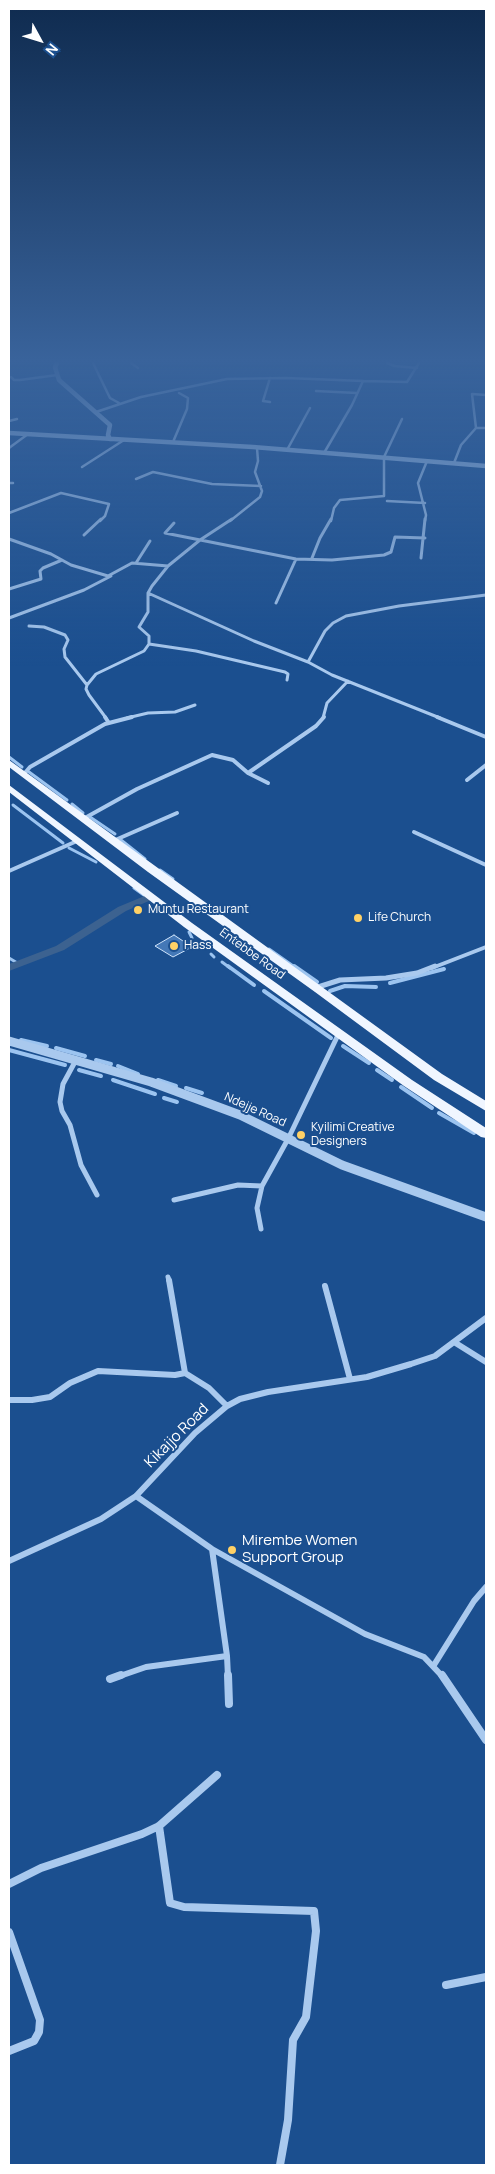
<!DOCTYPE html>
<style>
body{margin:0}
#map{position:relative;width:495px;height:2174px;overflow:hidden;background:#1b4f8f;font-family:Manrope,sans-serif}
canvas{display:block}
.frame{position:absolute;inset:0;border:10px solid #fff;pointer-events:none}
.north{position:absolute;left:15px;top:15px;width:50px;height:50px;-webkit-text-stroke:4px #1b4f8f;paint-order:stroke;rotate:129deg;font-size:14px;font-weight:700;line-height:20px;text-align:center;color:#fff}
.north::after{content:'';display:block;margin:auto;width:18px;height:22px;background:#fff;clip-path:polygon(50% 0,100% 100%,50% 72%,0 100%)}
</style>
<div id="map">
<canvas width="495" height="2174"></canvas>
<div class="frame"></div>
<div class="north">N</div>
</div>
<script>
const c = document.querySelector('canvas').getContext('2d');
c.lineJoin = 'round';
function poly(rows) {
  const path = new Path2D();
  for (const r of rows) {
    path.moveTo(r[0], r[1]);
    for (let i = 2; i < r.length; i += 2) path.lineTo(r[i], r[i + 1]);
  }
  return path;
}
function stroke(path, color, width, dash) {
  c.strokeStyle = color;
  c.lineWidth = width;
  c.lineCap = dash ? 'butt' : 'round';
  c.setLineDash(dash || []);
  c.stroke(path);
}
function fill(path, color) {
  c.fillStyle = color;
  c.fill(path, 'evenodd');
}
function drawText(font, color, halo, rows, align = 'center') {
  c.font = font + ' Manrope,sans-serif';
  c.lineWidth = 4;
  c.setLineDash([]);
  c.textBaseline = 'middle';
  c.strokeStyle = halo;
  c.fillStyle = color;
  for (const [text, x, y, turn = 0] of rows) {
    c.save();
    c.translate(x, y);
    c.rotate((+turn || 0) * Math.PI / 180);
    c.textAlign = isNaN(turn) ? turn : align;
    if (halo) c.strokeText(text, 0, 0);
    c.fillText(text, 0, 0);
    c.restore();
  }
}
stroke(poly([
 [9,757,22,767],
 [29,772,67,800],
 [72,804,83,813],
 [13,805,63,843],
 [90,817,115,834],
 [121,840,145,859],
 [69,848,96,862],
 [160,870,173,879],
 [134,888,148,898],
 [189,932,192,938],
 [269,949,296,968],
 [211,954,214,957],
 [9,958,19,964],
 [222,962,230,968]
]), '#9cc4f0', 3);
stroke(poly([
 [228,966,254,985],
 [294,966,317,982],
 [390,983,444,969],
 [264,991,331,1038],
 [330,991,345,986,376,987],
 [21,1040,47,1046],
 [343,1046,369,1063],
 [56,1048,85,1056],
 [9,1050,65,1065],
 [96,1060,111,1064],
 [118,1066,138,1074],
 [79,1070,101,1076],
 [377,1070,392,1080],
 [113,1080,155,1094],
 [158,1080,176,1086],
 [401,1087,432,1108],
 [186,1088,202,1093],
 [164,1098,177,1102],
 [439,1113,474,1133]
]), '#9cc4f0', 4);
fill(poly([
 [147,895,152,898,151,900,126,911,64,950,9,971,9,964,56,946,118,907,147,895]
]), '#3c6290');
const building = poly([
 [174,935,192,947,173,957,155,946,174,935]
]);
fill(building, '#4478b7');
stroke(building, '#cfe3fa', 1);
stroke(poly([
 [93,363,110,398,119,403],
 [131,363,138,368],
 [387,363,395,366,417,368],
 [11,377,14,380,20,380,57,375],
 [270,378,263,401,270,402],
 [316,391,357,393],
 [96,412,141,397,227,379,286,378,363,381],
 [9,421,17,419],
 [476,428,472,394,486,395],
 [476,428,486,428],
 [173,442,187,409,188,398,179,393],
 [9,448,28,434],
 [287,450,310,408],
 [324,453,352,405,363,381,407,382,419,363],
 [454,463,461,445,476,428],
 [82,467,124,440],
 [136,479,153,472,212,484,261,486],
 [9,483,13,483],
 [387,501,425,503],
 [9,513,61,493,109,504,105,516,100,521],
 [230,521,260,497,262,491,255,472,258,461,257,448],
 [331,521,334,508,340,500,384,496,384,457,402,419],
 [425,521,426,515,418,483,427,461]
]), '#a9c9ee', 2.5);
stroke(poly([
 [174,523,165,533,296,559,332,560,384,555,391,552,395,537,425,538],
 [84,535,101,519],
 [9,539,51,554,71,565,108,576,132,563,168,566],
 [312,558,320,538,331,519],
 [421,558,425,519],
 [136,563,150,541],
 [9,589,41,579,40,571,43,568,62,560],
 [148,593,254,641,308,662,332,675,440,718],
 [276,603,296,559],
 [9,618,84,590,111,576],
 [29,626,44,627,65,635,68,640,64,649,65,657,87,685],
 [149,644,196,651,285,672,288,674,287,680],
 [308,662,325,631,333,623,346,616,399,606,486,595],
 [106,718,89,695,86,689,87,685,96,674,144,651,149,644,149,636,139,627,148,612,148,593,152,586,168,566,200,540,232,519],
 [127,718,148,713,175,712,195,705],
 [323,718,327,703,348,681]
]), '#a9c9ee', 3);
stroke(poly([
 [105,717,109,723],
 [437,717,486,737],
 [24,774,30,767,105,724,132,717],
 [467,780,486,765],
 [268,783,248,773,316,726,324,717],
 [83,819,137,789,212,755,233,760,248,773],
 [414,832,486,865],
 [113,841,177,813],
 [9,871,77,841],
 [432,968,486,947]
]), '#a9c9ee', 4);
stroke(poly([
 [319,989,318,987,340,980,386,978,417,973,435,966],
 [76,1060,63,1084,60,1102,62,1111,70,1125,81,1165,97,1195],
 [174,1200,238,1185,262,1186],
 [261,1229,257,1208,262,1186,288,1139,339,1033],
 [168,1277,169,1281]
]), '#a9c9ee', 5);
stroke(poly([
 [169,1280,185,1373],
 [325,1286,350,1379],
 [454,1342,486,1362],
 [9,1400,32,1400,50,1397,70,1383,98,1371,175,1375,185,1373,209,1388,227,1406],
 [136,1496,212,1549,365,1634,424,1657,443,1677],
 [9,1561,101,1519,136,1496,195,1433,227,1406,240,1399,268,1392,367,1377,411,1364,435,1356,486,1318],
 [227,1656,228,1677],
 [434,1665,474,1601,486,1587],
 [117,1677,146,1667,227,1656,212,1549]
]), '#a9c9ee', 6);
stroke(poly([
 [228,1675,229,1704],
 [442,1675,486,1740],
 [110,1679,121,1675],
 [159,1826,170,1903,184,1907,314,1911,316,1931,306,2017,293,2040,288,2120,280,2165],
 [9,1884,41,1868,142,1834,159,1826,217,1775],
 [9,1932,40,2020,39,2032,34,2041,9,2051],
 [446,1985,486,1977]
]), '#a9c9ee', 8);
stroke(poly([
 [57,363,55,367,59,380,110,425,108,435,110,439],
 [9,433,253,447,486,466]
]), '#a9c9ee', 4.5);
stroke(poly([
 [9,1041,151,1082,240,1115,342,1165,486,1217]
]), '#a9c9ee', 9);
fill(poly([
 [9,760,442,1074,486,1101,486,1111,434,1080,315,992,148,872,9,767,9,760],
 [9,785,192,923,412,1080,486,1128,486,1138,481,1137,404,1086,184,927,9,792,9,785]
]), '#f0f6ff');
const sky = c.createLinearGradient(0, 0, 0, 667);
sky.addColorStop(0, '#0f2b4f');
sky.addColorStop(0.54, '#39639b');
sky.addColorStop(1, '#39639b00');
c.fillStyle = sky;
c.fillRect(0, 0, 495, 667);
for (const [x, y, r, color] of [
 [138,910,5,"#ffd166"],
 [358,918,5,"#ffd166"],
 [174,946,5,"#ffd166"],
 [301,1135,5,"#ffd166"],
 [232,1550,5,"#ffd166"]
]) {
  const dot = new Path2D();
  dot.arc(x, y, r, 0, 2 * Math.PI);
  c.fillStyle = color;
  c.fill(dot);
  stroke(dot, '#1b4f8f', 2);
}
drawText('12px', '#fff', '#1b4f8f', [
 ["Muntu Restaurant",148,910],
 ["Life Church",368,918],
 ["Hass",184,946],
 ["Kyilimi Creative",311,1128],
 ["Designers",311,1142]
], 'left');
drawText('12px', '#fff', '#1b4f8f', [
 ["Entebbe Road",252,954,36],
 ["Ndejje Road",255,1110,24]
]);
drawText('15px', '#fff', '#1b4f8f', [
 ["Kikajjo Road",177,1436,-45]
]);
drawText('15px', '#fff', '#1b4f8f', [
 ["Mirembe Women",242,1541],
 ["Support Group",242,1558]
], 'left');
</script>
